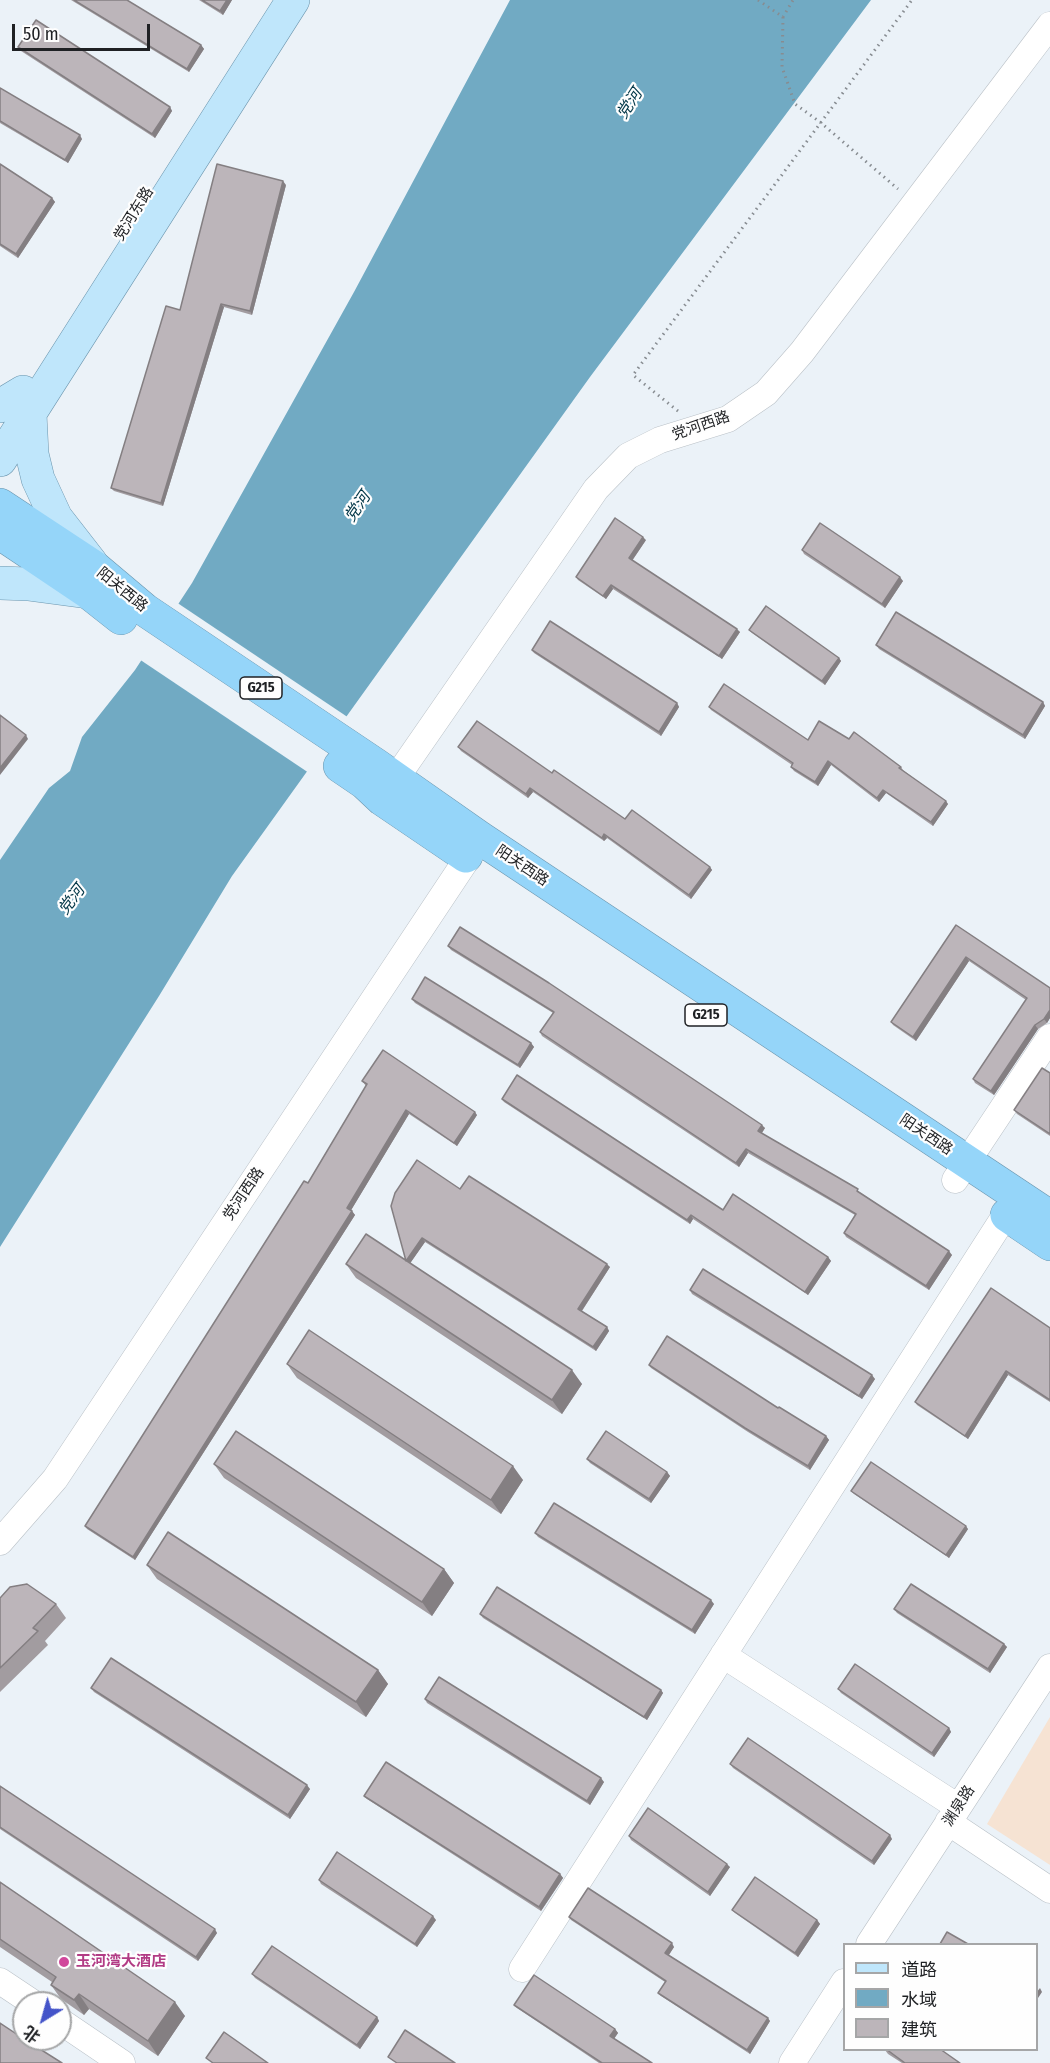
<!DOCTYPE html>
<meta charset="utf-8">
<style>
body{margin:0}
#map{position:relative;width:1050px;height:2063px;overflow:hidden;background:#ebf2f8;font-family:"Fira Sans Condensed","Noto Sans SC",sans-serif}
canvas{display:block}
.legend{position:absolute;left:843px;top:1943px;width:195px;height:108px;box-sizing:border-box;background:#fefefe;border:2px solid #a5a6a7;margin:0;padding:8px 10px;list-style:none;font-size:18px;color:#1f2124}
.legend li{display:flex;align-items:center;gap:12px;height:30px}
.legend b{width:30px;border:2px solid #a5a6a7}
.north{position:absolute;left:12px;top:1991px;width:60px;height:60px;box-sizing:border-box;background:#fefefe;border:2px solid #a5a6a7;border-radius:50%;rotate:217deg;font-size:16px;font-weight:700;line-height:24px;text-align:center;color:#1f2124}
.north::after{content:'';display:block;margin:auto;width:21px;height:27px;background:#4454c9;clip-path:polygon(50% 0,100% 100%,50% 72%,0 100%)}
.scale{position:absolute;left:12px;top:24px;width:138px;height:27px;box-sizing:border-box;border:3px solid #1f2124;border-top:0;padding-left:8px;font-size:18px;line-height:21px;white-space:nowrap;color:#1f2124;-webkit-text-stroke:4px #fefefe;paint-order:stroke}
</style>
<div id="map">
<canvas width="1050" height="2063"></canvas>
<ul class="legend">
<li><b style="height:8px;background:#bfe6fb"></b>道路</li>
<li><b style="height:16px;background:#71aac3"></b>水域</li>
<li><b style="height:16px;background:#bcb5ba"></b>建筑</li>
</ul>
<div class="north">北</div>
<div class="scale">50 m</div>
</div>
<script>
const c = document.querySelector('canvas').getContext('2d');
c.lineJoin = 'round';
function fill(path, color) {
  c.fillStyle = color;
  c.fill(path, 'evenodd');
}
function poly(rows) {
  const path = new Path2D();
  for (const r of rows) {
    path.moveTo(r[0], r[1]);
    for (let i = 2; i < r.length; i += 2) path.lineTo(r[i], r[i + 1]);
  }
  return path;
}
function stroke(path, color, width, dash) {
  c.strokeStyle = color;
  c.lineWidth = width;
  c.lineCap = dash ? 'butt' : 'round';
  c.setLineDash(dash || []);
  c.stroke(path);
}
function drawText(font, color, halo, rows, align = 'center') {
  c.font = font + ' "Fira Sans Condensed","Noto Sans SC",sans-serif';
  c.lineWidth = 4.5;
  c.setLineDash([]);
  c.textBaseline = 'middle';
  c.strokeStyle = halo;
  c.fillStyle = color;
  for (const [text, x, y, turn = 0] of rows) {
    c.save();
    c.translate(x, y);
    c.rotate((+turn || 0) * Math.PI / 180);
    c.textAlign = isNaN(turn) ? turn : align;
    if (halo) c.strokeText(text, 0, 0);
    c.fillText(text, 0, 0);
    c.restore();
  }
}
fill(poly([
 [1050,1717,1050,1865,987,1824]
]), '#f6e3d3');
fill(poly([
 [510,0,871,0,590,377,232,876,159,996,0,1247,0,860,49,788,70,771,82,737,135,670,192,583,354,292]
]), '#71aac3');
fill(poly([
 [176,602,349,718,309,773,139,659]
]), '#ebf2f8');
const minor = poly([
 [385,794,596,489,628,456,660,440,728,419,766,393,802,352,1050,25],
 [955,1180,1050,1037],
 [0,1542,55,1479,479,841],
 [723,1655,958,1807],
 [948,1822,1050,1890],
 [869,1944,1050,1667],
 [522,1969,1006,1214],
 [0,1981,33,2003],
 [60,2021,122,2063],
 [792,2063,844,1982]
]);
const major = poly([
 [0,406,23,392],
 [30,414,32,454,38,479,56,518,91,563],
 [0,460,293,0],
 [0,583,28,584,88,592]
]);
const highway = poly([
 [0,505,94,567,145,610,376,765,480,838,1050,1217],
 [0,533,88,592,121,618],
 [340,766,365,783,382,799,466,856],
 [1007,1215,1050,1244]
]);
stroke(minor, '#bac1c7', 27);
stroke(major, '#6c96ae', 34);
stroke(highway, '#6c96ae', 34);
stroke(poly([
 [758,0,783,17,793,0],
 [783,17,782,67,795,104,820,122,898,189],
 [678,411,633,375,912,0]
]), '#878c91', 3, [1.5, 4.5]);
stroke(minor, '#fff', 26);
stroke(major, '#bfe6fb', 33);
stroke(highway, '#95d5f9', 33);
fill(poly([
 [71,0,127,0,201,45,204,49,189,72],
 [199,0,232,0,223,15],
 [18,47,170,107,172,111,155,138,21,51],
 [0,88,82,139,68,163,0,123],
 [0,164,52,198,55,202,18,258,0,246],
 [286,185,252,315,224,307,163,506,114,491,111,488,180,310],
 [646,540,632,561,740,632,722,659,613,589,606,599,578,580,576,577],
 [802,550,903,581,885,608,804,554],
 [749,630,839,658,841,661,825,685,752,633],
 [876,645,1043,702,1045,706,1025,739,879,649],
 [532,650,677,703,679,707,661,736,534,653],
 [709,707,808,740,849,739,901,767,903,770,948,804,933,826,886,793,879,802,831,765,818,786,794,771,791,767,792,765,711,710],
 [458,747,552,773,625,819,710,867,712,870,691,899,607,838,604,841,533,792,528,798,461,751],
 [956,925,1050,988,1050,1018,1047,1023,1038,1029,994,1095,975,1083,973,1079,1026,1000,969,961,916,1041,893,1025,891,1022],
 [448,946,765,1128,762,1133,861,1193,952,1255,929,1290,846,1237,844,1233,855,1215,748,1153,739,1167,542,1036,540,1032,553,1013,451,950],
 [412,999,531,1043,534,1047,520,1068,415,1003],
 [1050,1073,1050,1136,1017,1114,1014,1110],
 [362,1081,477,1115,457,1146,409,1114,351,1210,355,1215,135,1560,87,1529,85,1526,308,1183,366,1086],
 [502,1099,723,1210,828,1257,831,1261,808,1295,693,1219,690,1224,504,1102],
 [460,1189,610,1267,582,1311,607,1327,609,1331,596,1351,425,1242,410,1263,582,1384,562,1414,356,1278,346,1264,405,1260],
 [690,1290,875,1379,862,1399,692,1294],
 [1050,1328,1050,1402,1008,1375,968,1439,917,1405,915,1402],
 [287,1364,523,1480,501,1514,297,1378],
 [649,1365,778,1408,826,1436,829,1440,810,1470,748,1432,651,1368],
 [587,1459,667,1472,670,1476,651,1503,590,1463],
 [214,1464,444,1569,454,1583,432,1616,224,1478],
 [851,1491,968,1529,949,1558,854,1494],
 [535,1533,714,1604,695,1634,538,1537],
 [147,1565,378,1670,388,1684,366,1717,157,1579],
 [0,1598,56,1604,66,1618,45,1641,48,1645,0,1692],
 [894,1609,1004,1644,1007,1647,990,1673,897,1613],
 [480,1614,661,1690,663,1693,647,1720,483,1618],
 [91,1688,310,1789,290,1819,94,1692],
 [838,1689,949,1728,951,1732,934,1757,841,1693],
 [425,1699,604,1782,590,1805,427,1703],
 [730,1764,892,1839,874,1865,733,1768],
 [0,1786,217,1933,198,1961,0,1829],
 [364,1796,560,1874,563,1878,541,1911,367,1799],
 [629,1836,730,1867,710,1896,631,1840],
 [319,1880,436,1920,417,1947,321,1884],
 [0,1882,185,2016,158,2056,89,2009,84,2015,61,1999,51,1985,52,1982,0,1947],
 [732,1910,817,1920,820,1924,798,1957,735,1913],
 [569,1917,674,1947,669,1955,770,2021,750,2054,661,1996,658,1993,665,1982,571,1920],
 [252,1974,377,2017,379,2021,360,2049,255,1978],
 [514,2005,615,2029,618,2033,614,2039,652,2063,599,2063,517,2008],
 [885,2050,960,2063,902,2063,888,2054]
]), '#a29ca0');
fill(poly([
 [227,0,232,0,223,15,220,11],
 [201,45,204,49,189,72,187,69],
 [170,107,172,111,155,138,152,134],
 [80,135,82,139,68,163,65,160],
 [283,181,286,185,252,315,250,311],
 [52,198,55,202,18,258,16,254],
 [221,304,224,307,163,506,161,503],
 [643,537,646,540,631,562,629,558],
 [900,577,903,581,885,608,882,604],
 [611,585,613,589,606,599,603,596],
 [737,629,740,632,722,659,719,656],
 [839,658,841,661,825,685,822,681],
 [1043,702,1045,706,1025,739,1023,735],
 [677,703,679,707,661,736,659,732],
 [26,735,28,739,0,775,0,768],
 [828,761,831,765,818,786,815,782],
 [530,788,533,792,528,798,526,794],
 [883,790,886,793,879,802,877,798],
 [946,801,948,804,933,826,931,822],
 [604,834,607,838,604,841,602,838],
 [710,867,712,870,691,899,689,895],
 [966,957,969,961,916,1041,913,1037],
 [1050,1010,1050,1018,1047,1023,1044,1019],
 [1035,1025,1038,1029,994,1095,991,1091],
 [531,1043,534,1047,520,1068,518,1065],
 [406,1110,409,1114,350,1212,347,1208],
 [475,1112,477,1115,457,1146,454,1143],
 [762,1125,765,1128,761,1134,758,1131],
 [746,1149,748,1153,739,1167,736,1163],
 [352,1211,355,1215,135,1560,133,1557],
 [691,1215,693,1219,690,1224,687,1220],
 [422,1238,425,1242,409,1265,406,1261],
 [949,1251,952,1255,929,1290,926,1286],
 [828,1257,831,1261,808,1295,805,1292],
 [607,1264,610,1267,581,1312,578,1309],
 [607,1327,609,1331,596,1351,593,1347],
 [572,1370,582,1384,562,1414,552,1400],
 [1006,1371,1008,1375,968,1439,965,1436],
 [872,1375,875,1379,862,1399,859,1396],
 [826,1436,829,1440,810,1470,808,1466],
 [513,1466,523,1480,501,1514,491,1500],
 [667,1472,670,1476,651,1503,649,1499],
 [966,1526,968,1529,949,1558,946,1555],
 [444,1569,454,1583,432,1616,422,1602],
 [711,1600,714,1604,695,1634,692,1630],
 [1004,1644,1007,1647,990,1673,988,1669],
 [378,1670,388,1684,366,1717,356,1702],
 [661,1690,663,1693,647,1720,644,1717],
 [949,1728,951,1732,934,1757,932,1753],
 [601,1778,604,1782,590,1805,587,1801],
 [307,1785,310,1789,290,1819,288,1815],
 [890,1835,892,1839,874,1865,872,1861],
 [727,1864,730,1867,710,1896,708,1892],
 [560,1874,563,1878,541,1911,539,1907],
 [433,1916,436,1920,417,1947,415,1944],
 [817,1920,820,1924,798,1957,795,1953],
 [215,1929,217,1933,198,1961,196,1957],
 [672,1943,674,1947,668,1956,665,1953],
 [1040,1988,1042,1992,1036,2001,1036,1993],
 [79,1994,89,2009,84,2015,74,2000],
 [175,2002,185,2016,158,2056,148,2041],
 [377,2017,379,2021,360,2049,357,2045],
 [768,2018,770,2021,750,2054,747,2050],
 [615,2029,618,2033,613,2040,610,2036]
]), '#847f82');
const building = poly([
 [74,0,127,0,201,45,187,69,74,0],
 [202,0,227,0,220,11,202,0],
 [36,20,170,107,152,134,18,47,36,20],
 [0,88,80,135,65,160,0,121,0,88],
 [0,164,52,198,16,254,0,244,0,164],
 [217,164,283,181,250,311,221,304,161,503,111,488,166,306,180,310,217,164],
 [615,518,643,537,629,558,737,629,719,656,611,585,603,596,576,577,615,518],
 [820,523,900,577,882,604,802,550,820,523],
 [766,606,839,658,822,681,749,630,766,606],
 [896,612,1043,702,1023,735,876,645,896,612],
 [550,621,677,703,659,732,532,650,550,621],
 [724,684,808,740,819,721,849,739,854,732,901,767,899,768,946,801,931,822,883,790,877,798,828,761,815,782,791,767,793,763,709,707,724,684],
 [0,715,26,735,0,768,0,715],
 [477,721,552,773,554,770,625,819,632,810,710,867,689,895,604,834,602,838,530,788,526,794,458,747,477,721],
 [956,925,1050,988,1050,1010,1044,1019,1035,1025,991,1091,973,1079,1027,998,966,957,913,1037,891,1022,956,925],
 [460,927,549,983,762,1125,758,1131,858,1189,857,1191,949,1251,926,1286,844,1233,856,1214,746,1149,736,1163,540,1032,554,1012,448,946,460,927],
 [425,977,531,1043,518,1065,412,999,425,977],
 [383,1050,475,1112,454,1143,406,1110,347,1208,352,1211,133,1557,85,1526,304,1181,308,1183,367,1084,362,1081,383,1050],
 [1042,1068,1050,1073,1050,1134,1014,1110,1042,1068],
 [517,1075,723,1210,733,1194,828,1257,805,1292,691,1215,687,1220,502,1099,517,1075],
 [417,1160,460,1189,469,1176,607,1264,578,1309,607,1327,593,1347,422,1238,406,1261,391,1206,395,1193,417,1160],
 [366,1234,572,1370,552,1400,346,1264,366,1234],
 [703,1269,872,1375,859,1396,690,1290,703,1269],
 [991,1288,1050,1328,1050,1400,1006,1371,965,1436,915,1402,991,1288],
 [309,1330,513,1466,491,1500,287,1364,309,1330],
 [667,1336,778,1408,779,1407,826,1436,808,1466,745,1428,649,1365,667,1336],
 [236,1431,444,1569,422,1602,214,1464,236,1431],
 [606,1431,667,1472,649,1499,587,1459,606,1431],
 [871,1462,966,1526,946,1555,851,1491,871,1462],
 [554,1503,711,1600,692,1630,535,1533,554,1503],
 [168,1532,378,1670,356,1702,147,1565,168,1532],
 [27,1584,56,1604,33,1628,38,1631,0,1668,0,1598,10,1587,27,1584],
 [911,1584,1004,1644,988,1669,894,1609,911,1584],
 [497,1587,661,1690,644,1717,480,1614,497,1587],
 [111,1658,307,1785,288,1815,91,1688,111,1658],
 [855,1664,949,1728,932,1753,838,1689,855,1664],
 [439,1677,601,1778,587,1801,425,1699,439,1677],
 [748,1738,890,1835,872,1861,730,1764,748,1738],
 [386,1762,560,1874,539,1907,364,1796,386,1762],
 [0,1786,215,1929,196,1957,0,1827,0,1786],
 [648,1808,727,1864,708,1892,629,1836,648,1808],
 [337,1852,433,1916,415,1944,319,1880,337,1852],
 [755,1877,817,1920,795,1953,732,1910,755,1877],
 [0,1882,175,2002,148,2041,79,1994,74,2000,51,1985,56,1977,0,1939,0,1882],
 [588,1888,672,1943,665,1953,768,2018,747,2050,658,1993,666,1981,569,1917,588,1888],
 [947,1932,968,1944,940,1944,947,1932],
 [272,1946,377,2017,357,2045,252,1974,272,1946],
 [534,1975,615,2029,610,2036,652,2063,602,2063,514,2005,534,1975],
 [0,2023,24,2039,62,2063,0,2063,0,2023],
 [405,2030,455,2063,397,2063,388,2057,405,2030],
 [224,2032,268,2063,213,2063,206,2058,224,2032],
 [886,2049,940,2049,960,2063,905,2063,886,2049]
]);
fill(building, '#bcb5ba');
stroke(building, '#847f82', 1.5);
for (const [x, y, r, color] of [
 [64,1962,6,"#d1479c"]
]) {
  const dot = new Path2D();
  dot.arc(x, y, r, 0, 2 * Math.PI);
  c.fillStyle = color;
  c.fill(dot);
  stroke(dot, '#fefefe', 2);
}
for (const [x, y, w] of [
 [261,688,42],
 [706,1015,42]
]) {
  const box = new Path2D();
  box.roundRect(x - w / 2, y - 11, w, 22, 4.5);
  c.fillStyle = '#fefefe';
  c.fill(box);
  stroke(box, '#1f2124', 1.5);
}
drawText('bold 14px', '#1f2124', null, [
 ["G215",261,688],
 ["G215",706,1015]
]);
drawText('15px', '#1f2124', '#fefefe', [
 ["党河东路",134,214,-58],
 ["党河西路",701,426,-19],
 ["阳关西路",122,590,39],
 ["阳关西路",522,866,34],
 ["阳关西路",926,1135,34],
 ["党河西路",244,1194,-56],
 ["渊泉路",959,1806,-57]
]);
drawText('bold 15px', '#b23c85', '#fefefe', [
 ["玉河湾大酒店",76,1962]
], 'left');
drawText('italic 16px', '#003546', '#fefefe', [
 ["党河",630,104,-57],
 ["党河",358,507,-56],
 ["党河",72,900,-53]
]);
</script>
